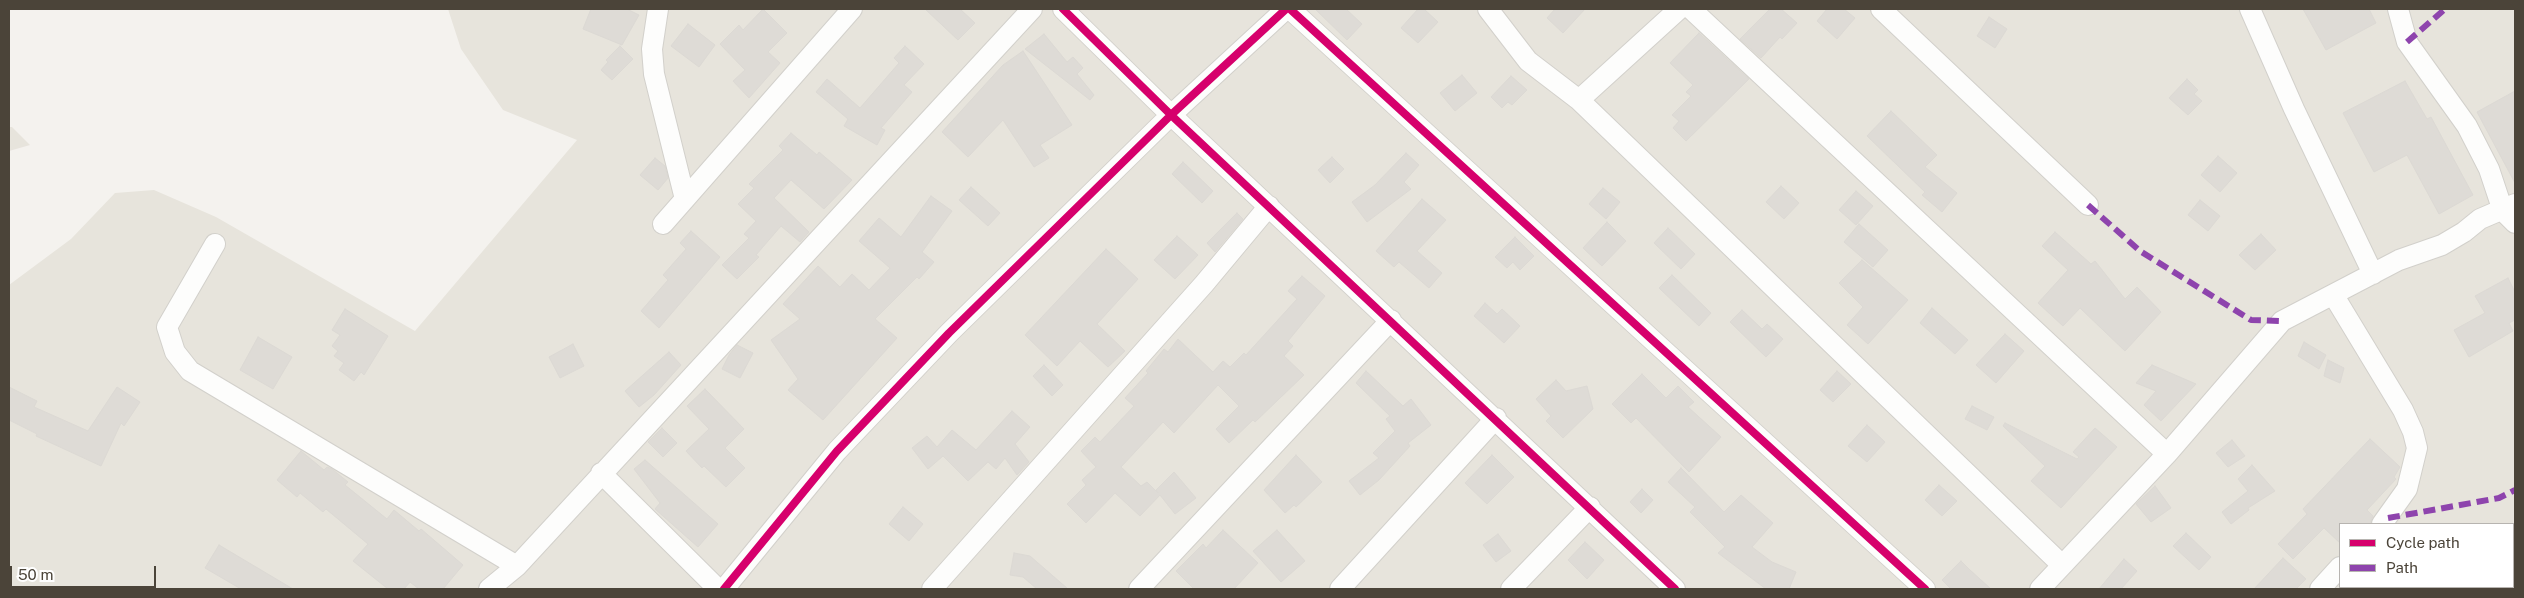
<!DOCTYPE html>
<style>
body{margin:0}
#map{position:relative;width:2524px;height:598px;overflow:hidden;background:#f4f2ee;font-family:"Public Sans",sans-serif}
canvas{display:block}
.frame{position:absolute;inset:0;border:10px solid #4b4439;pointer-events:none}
.legend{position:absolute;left:2339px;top:523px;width:175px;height:65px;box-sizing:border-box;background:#fff;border:1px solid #b7b4b0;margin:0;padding:6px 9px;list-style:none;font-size:15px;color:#4b4439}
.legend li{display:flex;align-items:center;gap:10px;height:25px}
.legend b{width:25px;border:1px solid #b7b4b0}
.scale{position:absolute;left:10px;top:566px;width:146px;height:22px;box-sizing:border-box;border:2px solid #4b4439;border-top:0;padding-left:6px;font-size:15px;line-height:18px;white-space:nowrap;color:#4b4439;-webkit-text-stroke:4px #fff;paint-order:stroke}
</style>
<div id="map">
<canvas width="2524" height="598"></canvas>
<div class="frame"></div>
<ul class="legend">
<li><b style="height:6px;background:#d6006c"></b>Cycle path</li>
<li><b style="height:6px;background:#8e44ad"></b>Path</li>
</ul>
<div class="scale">50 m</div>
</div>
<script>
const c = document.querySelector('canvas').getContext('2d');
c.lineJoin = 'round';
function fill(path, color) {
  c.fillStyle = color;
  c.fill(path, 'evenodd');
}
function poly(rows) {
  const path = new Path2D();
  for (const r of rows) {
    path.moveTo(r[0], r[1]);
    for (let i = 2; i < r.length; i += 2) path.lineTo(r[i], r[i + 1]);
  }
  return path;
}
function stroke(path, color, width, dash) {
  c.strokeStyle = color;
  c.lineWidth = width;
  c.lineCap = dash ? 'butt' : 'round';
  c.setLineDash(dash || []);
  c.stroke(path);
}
fill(poly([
 [448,9,2515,9,2515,589,9,589,9,285,71,239,115,193,154,190,216,217,415,331,577,140,503,110,461,49],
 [2340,524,2513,524,2513,587,2340,587],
 [9,127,12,127,30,145,9,151]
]), '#e7e4dc');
const building = poly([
 [591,9,627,9,639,15,622,45,583,29,591,9],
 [763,9,787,33,768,52,780,63,749,98,733,81,745,70,720,44,739,25,743,30,763,9],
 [925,9,960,9,975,23,958,40,925,9],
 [1315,9,1346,9,1362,24,1347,40,1315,9],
 [1418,9,1424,9,1438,22,1418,43,1401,28,1418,9],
 [1555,9,1585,9,1563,33,1547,18,1555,9],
 [1770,9,1781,9,1797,23,1782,39,1780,37,1761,58,1740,39,1770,9],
 [1827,9,1844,9,1855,18,1837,39,1817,21,1827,9],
 [2303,9,2369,9,2376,23,2326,50,2303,9],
 [1989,17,2007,29,1995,48,1977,36,1989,17],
 [688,24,715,45,699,67,671,46,688,24],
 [1699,33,1749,79,1686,141,1673,128,1679,121,1672,115,1691,96,1686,92,1693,85,1670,63,1699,33],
 [1044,34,1067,62,1073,57,1083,68,1077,74,1094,95,1090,100,1025,49,1044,34],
 [620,46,633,59,612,80,601,70,608,62,606,60,620,46],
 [905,46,924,64,904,85,912,92,881,128,885,130,877,145,844,126,848,119,816,92,827,79,860,108,899,63,894,58,905,46],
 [1023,51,1072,125,1040,145,1049,158,1034,167,1003,120,968,157,942,132,1003,65,1023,51],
 [1462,75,1477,93,1455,111,1440,93,1462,75],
 [1511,76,1527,90,1512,105,1508,102,1502,108,1491,97,1511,76],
 [2187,79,2198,90,2194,94,2202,101,2188,115,2169,98,2187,79],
 [2405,81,2427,119,2431,117,2473,195,2439,214,2407,155,2374,172,2343,113,2405,81],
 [2515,91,2515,183,2477,112,2515,91],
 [1891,111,1937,155,1925,167,1957,193,1942,212,1922,195,1925,192,1867,136,1891,111],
 [791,133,817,155,819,152,852,180,824,209,791,180,774,198,809,232,800,242,781,226,756,255,759,257,737,279,722,265,749,238,744,234,756,221,738,204,754,188,749,184,783,150,779,146,791,133],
 [1406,153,1419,165,1404,182,1411,189,1367,222,1352,202,1375,185,1406,153],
 [2218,156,2237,173,2220,192,2201,175,2218,156],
 [1332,157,1344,169,1330,183,1318,170,1332,157],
 [655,158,665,166,668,178,658,190,640,175,655,158],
 [1183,162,1213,191,1202,203,1172,174,1183,162],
 [1781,186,1799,203,1784,219,1766,202,1781,186],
 [971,187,1000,213,988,226,959,200,971,187],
 [1603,188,1620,202,1606,219,1589,204,1603,188],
 [1856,191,1873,206,1856,225,1839,210,1856,191],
 [931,196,952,211,922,252,934,262,919,279,917,277,875,319,897,338,823,420,788,390,798,379,771,340,800,319,783,304,818,266,840,287,852,274,869,290,890,268,859,241,879,218,901,237,931,196],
 [1422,199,1446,220,1417,251,1442,273,1429,288,1399,262,1394,267,1376,251,1422,199],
 [2200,200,2220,216,2208,231,2188,215,2200,200],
 [1237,213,1243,219,1215,252,1207,243,1237,213],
 [1607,222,1626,241,1602,266,1583,248,1607,222],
 [1859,224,1888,250,1873,267,1844,242,1859,224],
 [1668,228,1695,254,1681,269,1654,243,1668,228],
 [691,231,720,257,659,328,641,311,668,280,663,275,686,249,680,243,691,231],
 [2055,232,2091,264,2095,261,2125,299,2137,287,2161,312,2125,351,2080,308,2063,326,2038,303,2068,270,2042,246,2055,232],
 [2261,234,2276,250,2255,270,2239,255,2261,234],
 [1177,236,1198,255,1175,279,1154,260,1177,236],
 [1515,237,1534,256,1520,270,1513,262,1507,268,1495,257,1515,237],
 [1106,249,1138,279,1097,324,1125,351,1108,367,1080,341,1057,366,1025,335,1106,249],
 [1862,260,1908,300,1868,344,1847,325,1863,307,1839,283,1862,260],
 [1672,275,1711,313,1699,326,1659,288,1672,275],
 [1302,276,1325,296,1288,341,1293,346,1284,356,1304,375,1255,422,1253,420,1229,443,1216,429,1239,406,1218,385,1174,433,1163,422,1121,467,1141,486,1147,482,1158,493,1156,490,1174,472,1196,498,1175,514,1160,495,1140,516,1115,493,1086,523,1067,504,1086,485,1082,480,1096,467,1081,451,1095,437,1100,442,1134,406,1125,398,1148,373,1146,371,1164,349,1168,352,1178,339,1213,372,1223,361,1230,367,1244,353,1246,355,1297,299,1288,291,1302,276],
 [2508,278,2515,292,2515,320,2509,323,2513,331,2469,357,2454,330,2485,313,2475,296,2508,278],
 [1485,303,1497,314,1502,309,1520,326,1504,343,1474,316,1485,303],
 [1932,308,1968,340,1955,354,1920,323,1932,308],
 [345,309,388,336,364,375,361,372,354,381,339,370,344,363,334,356,338,351,332,346,340,335,332,330,345,309],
 [1742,310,1762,329,1767,324,1783,339,1766,357,1730,322,1742,310],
 [2005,334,2024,351,1996,383,1976,365,2005,334],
 [258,337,292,357,273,389,240,370,258,337],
 [2304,342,2326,355,2319,369,2298,356,2304,342],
 [573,344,584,366,560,378,549,357,573,344],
 [737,345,753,353,740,378,722,369,729,355,737,345],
 [669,352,681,365,654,395,639,407,625,391,669,352],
 [2328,360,2344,368,2340,383,2324,376,2328,360],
 [1044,365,1063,385,1052,396,1033,376,1044,365],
 [2152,365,2196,384,2161,421,2144,405,2156,391,2136,383,2152,365],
 [1366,371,1403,406,1411,399,1431,425,1408,443,1410,446,1379,480,1360,495,1349,481,1379,458,1373,453,1395,431,1386,419,1390,416,1356,383,1366,371],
 [1837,371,1851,384,1833,402,1820,390,1837,371],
 [1642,374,1666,398,1678,386,1694,402,1688,407,1721,437,1689,472,1636,418,1631,423,1612,404,1642,374],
 [1556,380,1566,391,1587,386,1593,409,1563,438,1546,421,1551,416,1536,399,1556,380],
 [9,387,37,401,34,407,88,431,117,387,140,402,124,426,121,423,101,466,36,436,37,434,9,420,9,387],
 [705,389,744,429,725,448,745,468,726,487,704,466,702,468,686,451,709,429,687,406,705,389],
 [1972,406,1994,417,1987,430,1965,419,1972,406],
 [1012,411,1030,427,1015,444,1029,462,1017,475,1005,458,996,469,988,462,968,481,943,456,928,469,912,448,927,436,937,447,952,430,976,450,1012,411],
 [2005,423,2077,459,2079,457,2073,452,2095,428,2117,447,2061,508,2031,481,2045,466,2003,426,2005,423],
 [1867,425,1885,442,1867,462,1848,446,1867,425],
 [662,428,677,443,663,457,648,442,662,428],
 [2370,439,2400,467,2394,477,2396,479,2367,510,2373,516,2370,524,2340,524,2340,543,2324,528,2293,559,2278,544,2307,514,2303,509,2370,439],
 [2232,440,2245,456,2228,467,2216,453,2232,440],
 [301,451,324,470,327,467,332,469,348,482,345,485,387,519,394,510,419,531,421,529,463,565,443,589,419,589,410,582,404,589,388,589,353,561,368,544,326,509,323,512,300,493,297,497,277,480,301,451],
 [1296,455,1322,482,1296,507,1294,505,1285,513,1264,490,1296,455],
 [1492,455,1514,477,1487,504,1465,483,1492,455],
 [645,460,718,524,698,547,655,509,660,503,634,469,645,460],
 [2252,465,2275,491,2248,508,2249,510,2231,524,2222,512,2248,491,2238,479,2252,465],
 [1681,468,1724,512,1741,495,1773,523,1752,547,1772,562,1796,572,1789,589,1766,589,1718,553,1725,547,1690,512,1695,507,1668,482,1681,468],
 [1939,485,1957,501,1942,516,1925,500,1939,485],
 [2155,486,2171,508,2151,522,2136,504,2155,486],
 [1642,489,1653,500,1641,513,1630,502,1642,489],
 [903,507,923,524,909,541,889,524,903,507],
 [1223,530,1258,563,1234,589,1194,589,1176,571,1203,544,1206,548,1223,530],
 [1277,530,1305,561,1281,582,1253,551,1277,530],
 [2186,533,2211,557,2199,570,2173,546,2186,533],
 [1498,534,1511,551,1496,562,1483,545,1498,534],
 [1585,542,1604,560,1587,579,1568,560,1585,542],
 [219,545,293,589,241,589,205,568,219,545],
 [1014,553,1030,556,1068,589,1037,589,1023,577,1010,575,1014,553],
 [2283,558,2306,579,2296,589,2254,589,2283,558],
 [2124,559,2137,571,2121,589,2099,589,2124,559],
 [1961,561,1970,570,1991,589,1951,589,1942,580,1961,561]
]);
fill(building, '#dedbd6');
stroke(building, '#dcd9d4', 1);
const street = poly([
 [658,9,652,49,654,74,685,199],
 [1063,9,1171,115,1675,589],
 [1290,9,1925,589],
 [1488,9,1528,61,1579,100,2062,565],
 [1691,9,2167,454],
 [1881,9,2088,205],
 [2250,9,2294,109,2373,274],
 [2398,9,2407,42,2467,126,2489,169,2503,211,2515,223],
 [1579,100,1679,9],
 [663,224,852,9],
 [215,244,167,327,175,352,190,371,517,566],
 [2334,296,2403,410,2413,432,2417,448,2407,489,2382,524],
 [601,473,718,589],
 [2358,587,2361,589],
 [489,589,517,566,1032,9],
 [724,589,837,451,949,333,1171,115,1286,9],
 [932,589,1204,284,1269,206],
 [1139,589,1391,320],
 [1340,589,1496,418],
 [1511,589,1590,507],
 [2040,589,2167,454,2282,321,2399,260,2442,245,2464,232,2480,219,2515,204],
 [2320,589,2340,567]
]);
stroke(street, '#d2d0cb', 22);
stroke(street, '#fdfdfc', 20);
stroke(poly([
 [2407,42,2445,9],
 [2088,205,2140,251,2251,320,2282,321],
 [2388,518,2499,498,2515,490]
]), '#8e44ad', 6, [12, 6]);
stroke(poly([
 [1063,9,1171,115,1675,589],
 [1290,9,1925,589],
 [724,589,837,451,949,333,1171,115,1286,9]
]), '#d6006c', 8);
</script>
